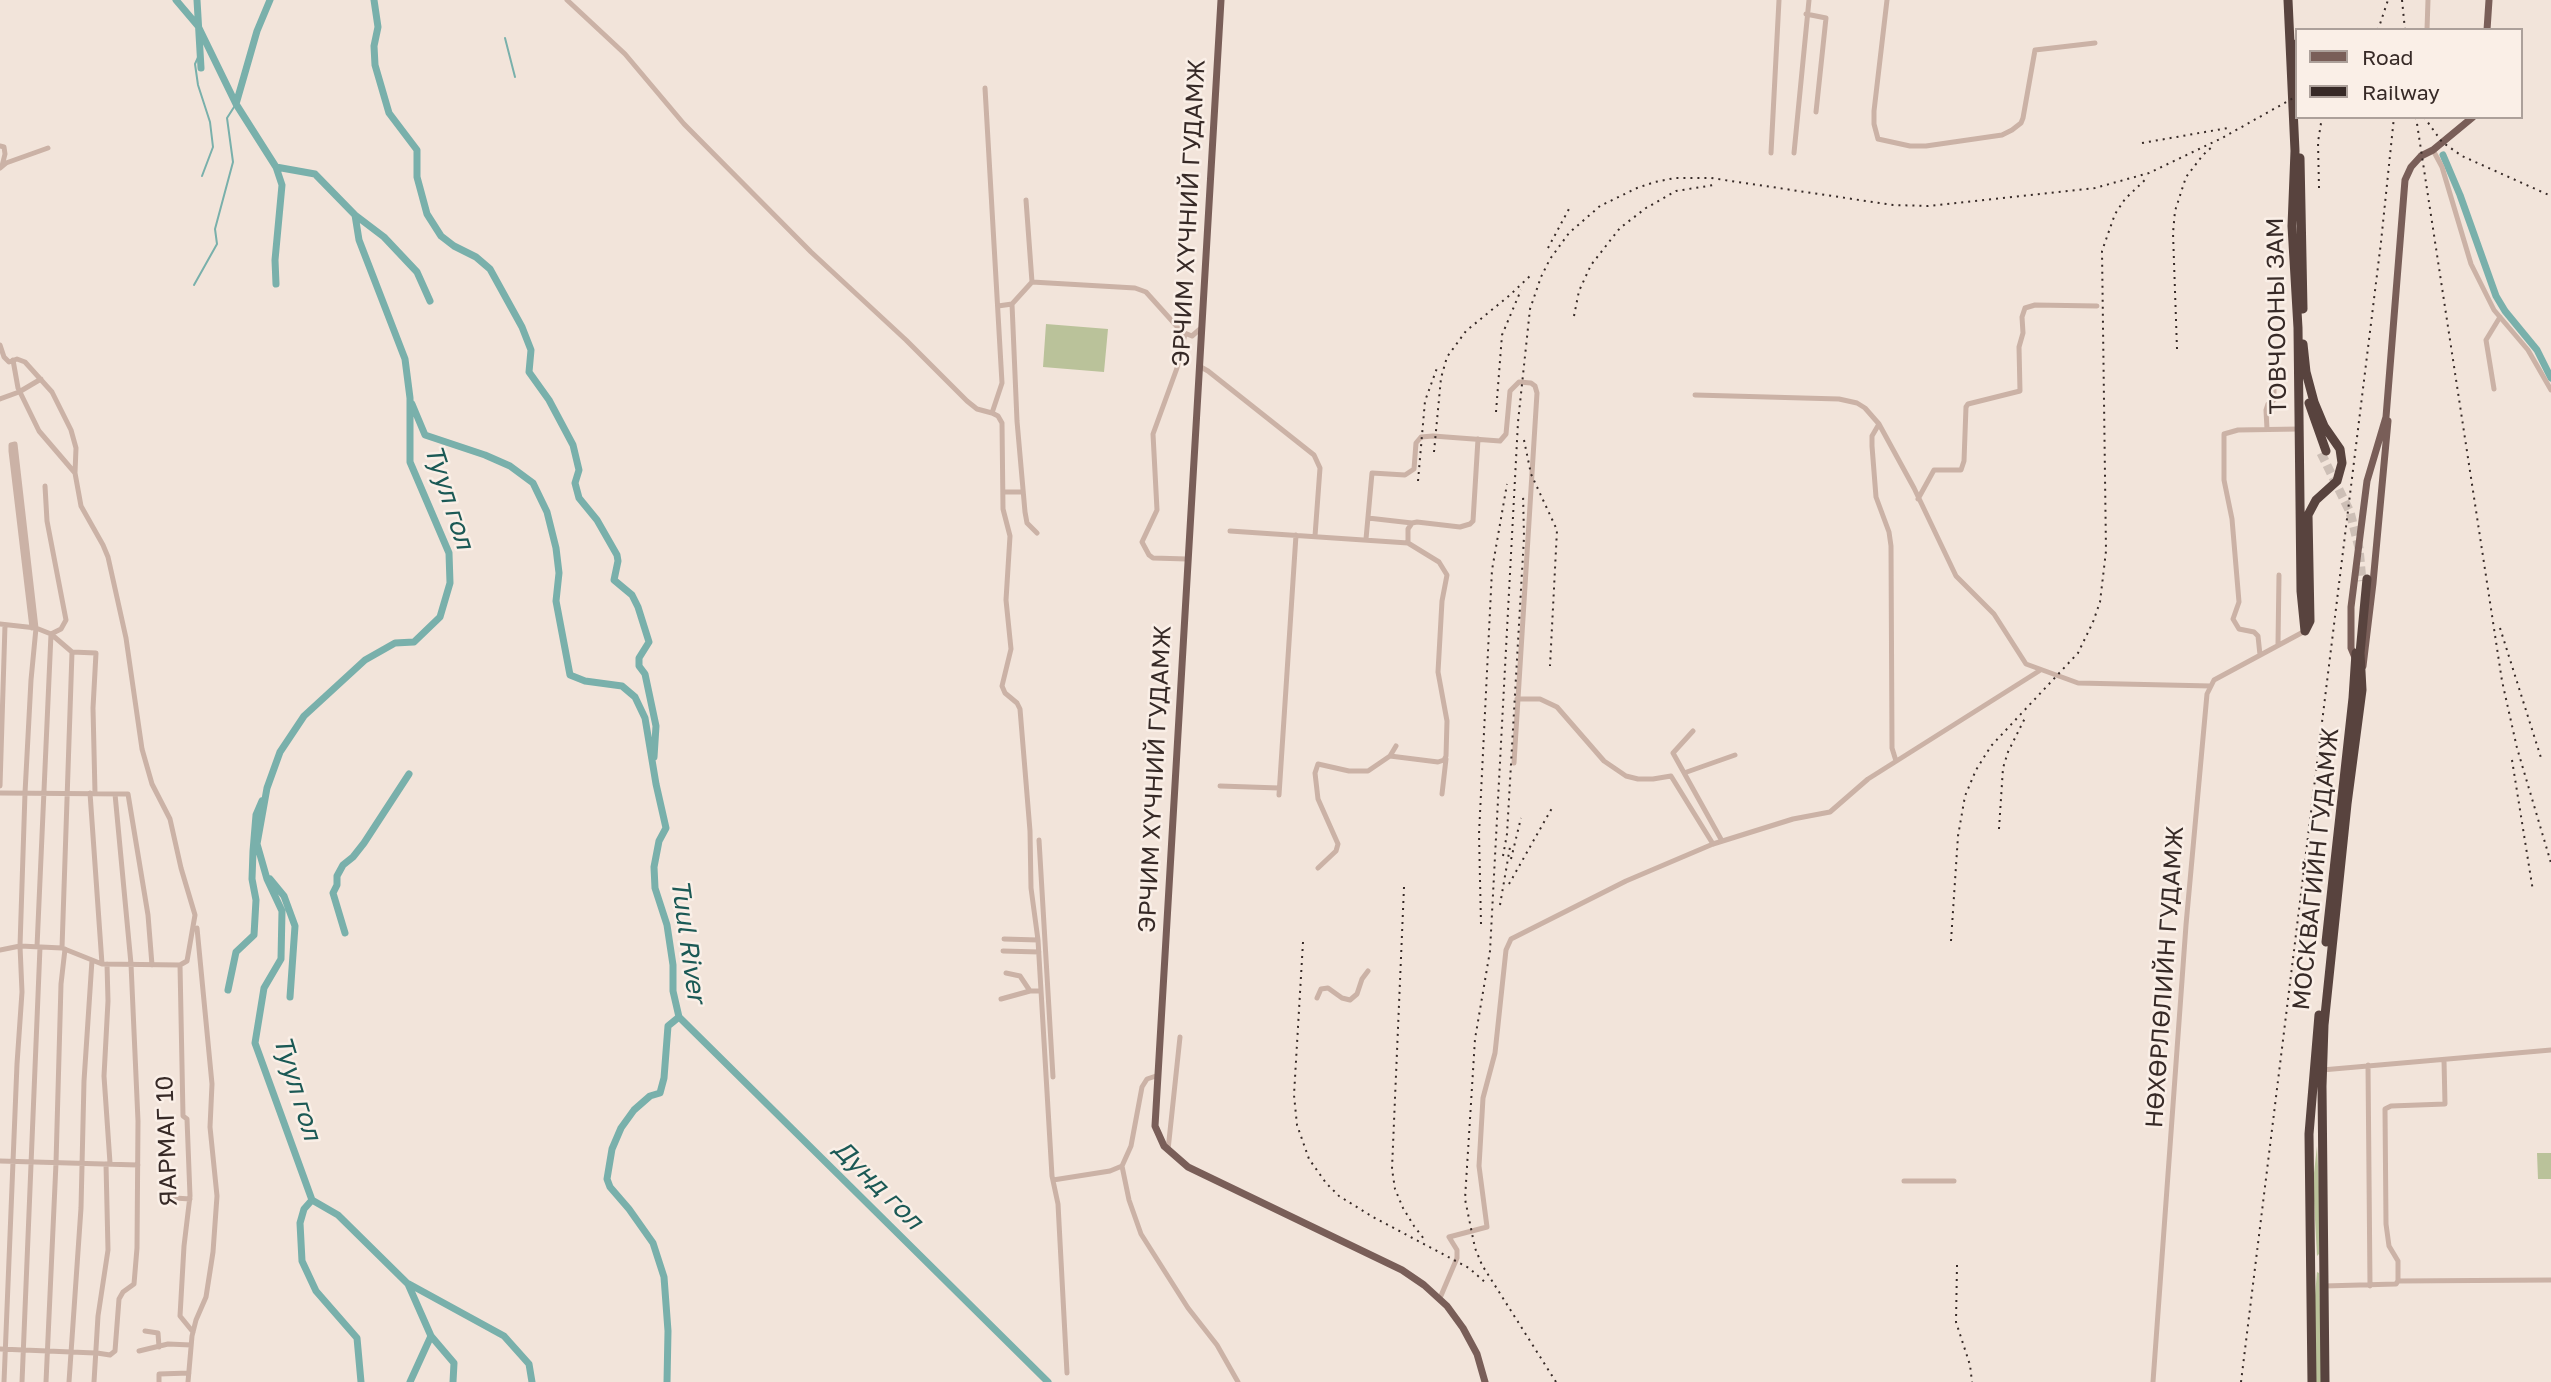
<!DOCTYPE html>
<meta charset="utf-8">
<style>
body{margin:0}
#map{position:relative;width:2551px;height:1382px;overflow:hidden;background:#f2e4da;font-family:"Golos Text",sans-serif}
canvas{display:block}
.legend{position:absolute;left:2295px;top:28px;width:228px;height:91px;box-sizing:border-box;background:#faefe7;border:2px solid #aca09a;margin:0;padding:9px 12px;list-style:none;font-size:21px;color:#372a27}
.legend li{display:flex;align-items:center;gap:14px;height:35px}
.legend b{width:35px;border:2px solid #aca09a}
</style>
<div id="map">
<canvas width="2551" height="1382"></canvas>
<ul class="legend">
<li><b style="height:9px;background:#795e58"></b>Road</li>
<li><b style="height:9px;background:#372a27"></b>Railway</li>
</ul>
</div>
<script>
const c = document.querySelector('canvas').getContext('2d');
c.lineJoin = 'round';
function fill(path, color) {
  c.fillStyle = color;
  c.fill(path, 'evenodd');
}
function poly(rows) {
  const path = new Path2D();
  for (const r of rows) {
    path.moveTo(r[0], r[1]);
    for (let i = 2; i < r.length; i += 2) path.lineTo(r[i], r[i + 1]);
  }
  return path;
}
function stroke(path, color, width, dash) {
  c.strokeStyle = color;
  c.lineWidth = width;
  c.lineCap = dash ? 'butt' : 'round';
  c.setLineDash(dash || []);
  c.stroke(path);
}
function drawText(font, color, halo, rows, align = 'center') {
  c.font = font + ' "Golos Text",sans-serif';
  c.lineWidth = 5;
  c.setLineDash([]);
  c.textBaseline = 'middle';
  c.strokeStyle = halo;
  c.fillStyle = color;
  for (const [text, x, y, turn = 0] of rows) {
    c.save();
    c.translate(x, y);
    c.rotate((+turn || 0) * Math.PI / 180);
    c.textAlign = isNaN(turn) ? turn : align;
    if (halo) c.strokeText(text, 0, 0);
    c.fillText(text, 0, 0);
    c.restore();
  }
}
fill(poly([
 [1046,324,1108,329,1104,372,1043,367],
 [2317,1146,2320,1208,2319,1254,2317,1256,2313,1182],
 [2537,1153,2551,1153,2551,1179,2538,1179],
 [2317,1272,2319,1273,2322,1382,2316,1382,2314,1307]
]), '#bac29a');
stroke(poly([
 [505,38,515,77],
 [200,53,195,64,198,85,210,122,213,147,202,176],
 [194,285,217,244,215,229,233,162,227,118,236,104]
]), '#79b0ab', 2);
stroke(poly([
 [176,0,198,26,236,104],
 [197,0,201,68],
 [270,0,257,31,236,104,276,167,315,174,355,215,359,240,405,359,410,398,410,462,449,553,450,583,440,617,414,642,395,643,365,660,304,716,280,752,267,788,257,844,267,879,282,911,281,959,264,988,255,1043,312,1200,338,1215,408,1284,431,1336,454,1363,453,1382],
 [374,0,378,27,374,46,375,65,389,113,417,150,417,177,427,214,441,236,454,246,476,257,490,269,522,327,531,350,529,372,549,400,573,445,579,470,575,483,579,498,597,520,617,555,618,561,614,580,632,595,638,607,649,642,639,658,639,666,645,674,656,726,654,757],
 [2443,155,2460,195,2496,296,2505,311,2537,350,2551,378],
 [355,215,384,237,417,272,430,301],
 [276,284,275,260,282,185,276,167],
 [412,404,425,435,485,455,510,466,533,483,547,512,556,548,559,573,556,601,570,675,585,681,622,686,635,697,645,718,656,784,666,828,659,841,654,867,655,888,667,925,673,965,673,991,679,1017,668,1026,664,1078,660,1093,650,1096,634,1110,621,1128,612,1149,607,1179,610,1187,629,1209,653,1243,664,1277,668,1331,667,1382],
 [270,879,284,896,295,926,290,997],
 [345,933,333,893,337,885,337,876,343,865,353,857,364,843,409,774],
 [228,990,236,952,254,935,256,900,252,879,253,851,256,815,262,801],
 [679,1017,1048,1382],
 [312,1200,304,1209,300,1223,302,1261,316,1291,357,1338,361,1382],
 [409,1284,504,1336,529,1364,532,1382],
 [410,1382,431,1336]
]), '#79b0ab', 7);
stroke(poly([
 [2321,453,2350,512,2359,548,2362,581]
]), '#cdbfb6', 9, [9, 4.5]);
stroke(poly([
 [567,0,625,54,684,124,811,252,906,340,967,401,977,409,992,413],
 [1887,0,1874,111,1874,124,1878,139,1910,146,1926,146,2002,135,2012,130,2021,123,2023,118,2035,50,2095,43],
 [1806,14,1826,18,1816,112],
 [2427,30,2428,0],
 [985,88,1002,383,992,413,998,416,1002,423,1003,509,1010,536,1006,600,1011,649,1002,686,1005,693,1017,703,1020,709,1030,831,1031,888,1038,940,1052,1176,1058,1204,1067,1373],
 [0,146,4,147,5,154,2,166],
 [2433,150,2442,167,2471,264,2494,310,2528,350,2551,390],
 [1771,153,1779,0],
 [1794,153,1809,0],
 [0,168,6,163,48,148],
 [1026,200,1032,282],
 [1012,304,1017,421,1025,512,1027,523,1037,533],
 [998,306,1012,304,1032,282,1135,288,1146,292,1182,332,1192,336,1200,329],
 [1185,334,1177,368,1153,434,1157,510,1142,542,1149,555,1153,558,1187,559],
 [0,345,4,357,9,362,17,359,25,362,52,392,71,430,76,448,75,473],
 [1199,366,1208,371,1314,455,1320,468,1315,536],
 [2494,389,2486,340,2500,317],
 [1695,395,1839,399,1857,403,1865,408,1879,424,1914,488,1956,576,1994,614,2026,664,2078,683,2211,686],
 [0,399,19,392,41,379],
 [1879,424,1872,436,1872,446,1876,497,1889,532,1891,546,1892,748,1896,761],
 [2267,429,2266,410,2268,404,2274,400,2274,385],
 [15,444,11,445,11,451,32,628],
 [45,486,47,521,66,620,61,629,51,634,72,652,96,653,93,708,95,793],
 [1003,492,1023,492],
 [1918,499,1934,470,1961,470,1964,461,1966,407,1968,404,2020,391,2019,347,2023,333,2022,317,2025,308,2035,305,2097,306],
 [1368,518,1412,523],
 [1230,531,1408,543,1439,562,1447,575,1442,601,1438,672,1447,721,1446,756,1444,760,1438,762,1390,756],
 [1366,539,1372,473,1405,475,1414,469,1416,443,1421,437,1433,436,1500,441,1506,434,1510,391,1519,382,1531,383,1535,386,1537,393,1514,763],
 [1408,543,1408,529,1412,523,1417,522,1460,527,1470,524,1473,521,1478,439],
 [0,624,36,628,51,634,37,947],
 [2278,644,2279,575],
 [2260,655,2258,636,2254,632,2239,629,2233,619,2239,602,2232,519,2224,480,2224,434,2238,430,2299,429],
 [1517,699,1540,699,1557,707,1604,761,1626,776,1638,779,1653,779,1671,776,1713,844],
 [1693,731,1673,753,1722,841],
 [1684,773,1735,755],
 [0,786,5,625],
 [1220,786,1279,788],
 [0,793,128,794,148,915,152,965],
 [90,793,102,964],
 [1442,794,1446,759],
 [1279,795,1296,535],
 [1039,840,1053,1077],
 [1318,868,1336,851,1338,844,1318,799,1315,773,1318,764,1349,771,1368,771,1390,756,1396,746],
 [1004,939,1038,940],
 [62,948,72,652],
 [0,950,20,946,62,948,102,964,180,965,187,961,195,915,181,868,170,819,152,784,142,749,126,638,108,557,103,545,81,506,75,473,39,431,18,388,13,360],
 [1003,951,1039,952],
 [107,964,108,1001,104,1076,110,1163],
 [180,965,183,1116,187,1119,190,1196,184,1246,180,1316,193,1332],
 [1006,973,1020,976,1030,991,1041,991],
 [1317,998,1321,989,1328,988,1342,998,1350,1000,1357,994,1362,979,1368,971],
 [1001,999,1030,991],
 [2368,1065,2370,1286],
 [2322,1070,2551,1050],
 [1168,1150,1180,1037],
 [0,1161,138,1165],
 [1122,1166,1129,1200,1141,1234,1188,1308,1217,1345,1238,1382],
 [1053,1180,1110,1171,1122,1166,1131,1146,1142,1087,1147,1079,1156,1076],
 [1904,1181,1954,1181],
 [170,1188,175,1198,190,1199],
 [2398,1281,2398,1261,2389,1246,2386,1224,2385,1109,2391,1106,2445,1104,2444,1060],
 [2324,1286,2396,1284,2398,1281,2551,1280],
 [1440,1298,1457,1258,1457,1250,1449,1237,1487,1227,1479,1166,1483,1098,1495,1053,1506,950,1511,939,1626,881,1713,844,1793,819,1830,812,1868,779,2039,671],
 [145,1331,158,1333,159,1347],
 [0,1349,95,1353],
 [139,1351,168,1344,191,1345],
 [97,1353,110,1355,115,1351,119,1299,123,1292,134,1284,137,1248,138,1121,131,964,115,794],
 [4,1382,17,1064,22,992,20,946,25,793,31,680,36,628,15,444],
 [22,1382,40,947],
 [46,1382,56,1163,61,984,65,949],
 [69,1382,81,1208,84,1081,92,960],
 [94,1382,98,1316,108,1250,106,1164],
 [159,1382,159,1374,189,1373],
 [188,1382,192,1336,196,1320,206,1297,213,1252,217,1196,210,1127,212,1084,197,928],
 [2153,1382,2186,925,2207,694,2214,680,2305,631]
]), '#cbb2a6', 5);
stroke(poly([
 [1221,0,1155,1126,1164,1146,1188,1167,1402,1270,1424,1285,1447,1306,1463,1328,1477,1354,1485,1382],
 [2487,30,2489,0],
 [2356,660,2351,648,2351,607,2367,481,2386,417,2405,180,2411,167,2421,156,2433,150,2473,117],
 [2363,666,2373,583,2388,421]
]), '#795e58', 7);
stroke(poly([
 [2288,0,2295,151,2292,226,2298,328,2301,591,2305,631],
 [2296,44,2297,67],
 [2300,158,2303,309],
 [2303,344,2306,372,2314,402,2324,426,2340,449,2342,463,2337,481,2316,500,2308,515,2310,621,2305,631],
 [2309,403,2326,451],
 [2326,942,2353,698,2356,653],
 [2312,1382,2309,1134,2319,1015],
 [2325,1382,2322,1086,2324,1025,2347,804,2362,690,2360,653,2367,579]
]), '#58433e', 9);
stroke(poly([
 [2402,0,2405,30],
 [2378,30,2388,0],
 [2416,117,2502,681,2517,748,2551,863],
 [2424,117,2442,142,2462,156,2551,196],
 [2142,143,2228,128],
 [2319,188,2318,142,2322,117],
 [1548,248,1570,207],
 [1574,316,1579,291,1591,265,1620,228,1646,208,1676,191,1714,185],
 [2177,349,2173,233,2175,211,2186,177,2203,155,2214,145],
 [1496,412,1502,335,1521,290],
 [1524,440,1531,474,1557,530,1550,666],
 [1434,452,1441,378,1447,357,1466,331,1510,295,1531,275],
 [1418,481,1425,401,1437,368],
 [2500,628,2542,761],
 [2512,760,2533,891],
 [1999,829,2003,768,2008,752,2025,718],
 [1503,856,1507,834,1524,537,1523,493],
 [1511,859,1521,818],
 [1509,884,1552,808],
 [1404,887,1392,1169,1395,1189,1403,1208,1414,1226,1424,1239],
 [1500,905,1510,847],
 [1481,924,1479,834,1492,570,1507,484],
 [1951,941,1958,836,1965,796,1976,770,1991,746,2078,653,2093,622,2100,602,2106,551,2102,251,2115,214,2125,199,2148,177],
 [1303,942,1294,1095,1297,1125,1309,1159,1326,1183,1339,1196,1373,1217,1469,1268,1487,1284],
 [1957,1265,1956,1322,1970,1365,1972,1382],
 [1556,1382,1482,1265,1475,1248,1465,1199,1475,1039,1490,951,1518,422,1530,309,1541,277,1550,259,1569,233,1600,206,1637,188,1655,182,1675,178,1711,178,1893,205,1928,206,2095,188,2149,173,2222,138,2297,96],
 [2241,1382,2381,242,2394,117]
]), '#372a27', 2, [2, 5]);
drawText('24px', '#372a27', '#faefe7', [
 ["ЭРЧИМ ХҮЧНИЙ ГУДАМЖ",1189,213,-87],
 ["ТОВЧООНЫ ЗАМ",2277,316,-91],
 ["ЭРЧИМ ХҮЧНИЙ ГУДАМЖ",1155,779,-87],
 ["МОСКВАГИЙН ГУДАМЖ",2316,869,-84],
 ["НӨХӨРЛӨЛИЙН ГУДАМЖ",2165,977,-86],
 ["ЯАРМАГ 10",167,1141,-92]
]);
drawText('italic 26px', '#1b5955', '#faefe7', [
 ["Туул гол",449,497,72],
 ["Tuul River",688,941,82],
 ["Туул гол",297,1088,73],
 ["Дунд гол",878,1185,45]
]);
</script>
